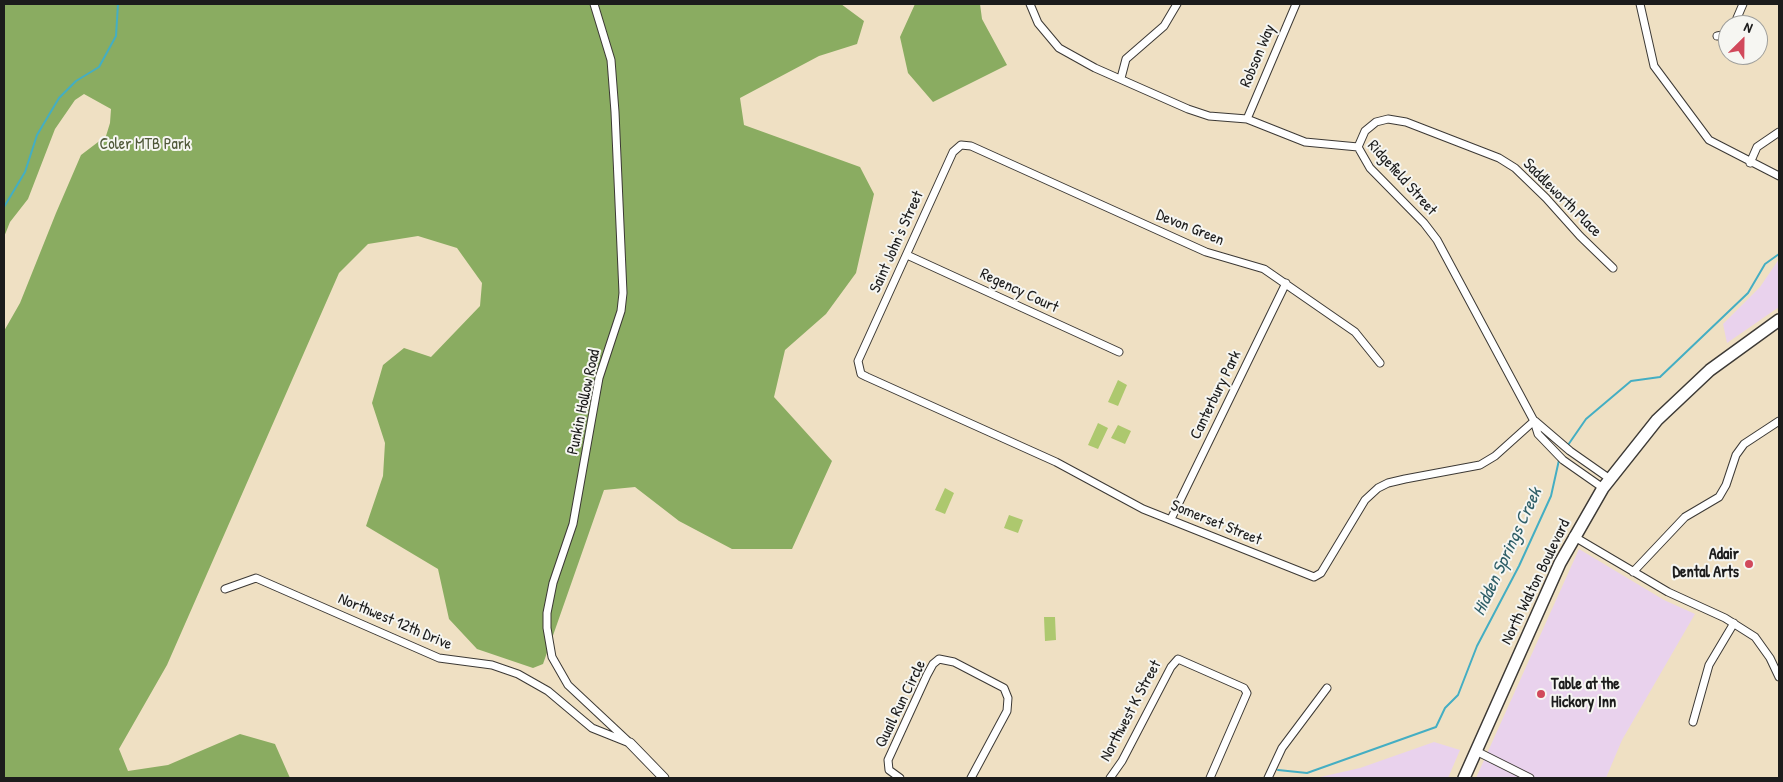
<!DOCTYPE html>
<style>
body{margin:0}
#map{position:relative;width:1783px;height:782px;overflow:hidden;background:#efe0c3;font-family:"Patrick Hand",sans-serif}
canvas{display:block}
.frame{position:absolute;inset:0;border:5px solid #1c1c1c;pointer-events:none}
.north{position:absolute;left:1718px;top:15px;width:50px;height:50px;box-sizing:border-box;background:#f6f6f2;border:1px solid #9f9f9c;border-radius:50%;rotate:23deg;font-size:14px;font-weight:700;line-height:20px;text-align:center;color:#1c1c1c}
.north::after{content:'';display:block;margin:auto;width:18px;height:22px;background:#d1495b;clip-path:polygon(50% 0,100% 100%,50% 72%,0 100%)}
</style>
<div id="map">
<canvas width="1783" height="782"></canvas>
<div class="frame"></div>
<div class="north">N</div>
</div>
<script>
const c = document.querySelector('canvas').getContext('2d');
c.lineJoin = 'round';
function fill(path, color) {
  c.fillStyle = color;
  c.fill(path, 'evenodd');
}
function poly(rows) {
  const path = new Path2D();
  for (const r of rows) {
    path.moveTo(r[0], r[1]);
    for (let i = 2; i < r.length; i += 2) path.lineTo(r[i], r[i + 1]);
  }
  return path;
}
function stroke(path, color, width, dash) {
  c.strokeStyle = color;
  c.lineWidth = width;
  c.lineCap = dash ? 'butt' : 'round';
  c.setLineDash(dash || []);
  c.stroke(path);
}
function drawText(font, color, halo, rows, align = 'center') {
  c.font = font + ' "Patrick Hand",sans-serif';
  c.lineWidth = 4;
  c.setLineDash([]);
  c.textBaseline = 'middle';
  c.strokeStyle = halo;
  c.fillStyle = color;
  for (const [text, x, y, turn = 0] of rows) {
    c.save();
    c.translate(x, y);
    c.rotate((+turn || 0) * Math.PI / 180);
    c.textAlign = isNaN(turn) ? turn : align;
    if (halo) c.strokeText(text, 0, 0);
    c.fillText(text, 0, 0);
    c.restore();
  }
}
fill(poly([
 [1779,259,1779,307,1727,343,1723,324,1760,287],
 [1579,549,1664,600,1695,614,1622,740,1606,778,1476,778],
 [1434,742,1460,750,1448,778,1316,778,1360,768]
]), '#e9d2ed');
fill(poly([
 [1118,380,1127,385,1118,406,1108,402],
 [1098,423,1108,428,1098,449,1088,445],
 [1118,425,1131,431,1125,444,1111,438],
 [945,488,954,493,945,514,935,510],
 [1009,515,1023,520,1018,533,1004,528],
 [1044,617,1055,617,1056,640,1045,641]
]), '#adc86e');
fill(poly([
 [4,4,841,4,864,21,857,44,819,56,740,98,744,125,860,167,874,194,856,273,826,314,785,350,774,397,832,461,792,549,732,549,679,521,635,487,604,490,543,664,533,668,477,649,449,619,438,569,366,526,383,476,385,443,372,403,383,365,404,348,431,357,480,306,482,283,457,248,418,236,368,244,339,273,167,665,119,749,128,771,168,765,240,734,275,744,290,778,4,778,4,331,20,303,56,213,81,155,106,136,110,123,111,109,84,94,75,100,55,129,28,199,10,222,4,237],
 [915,4,980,4,982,19,1007,65,933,102,908,73,900,37]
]), '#8aac61');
stroke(poly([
 [4,207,25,172,37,135,59,98,76,81,99,67,116,36,118,4],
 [1568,445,1586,419,1631,381,1660,377,1748,293,1765,264,1779,254],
 [1278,770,1307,773,1436,727,1445,708,1458,695,1477,646,1519,566,1551,496,1559,460]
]), '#44aec3', 2);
const minor = poly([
 [594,4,611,60,615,112,623,293,621,311,599,378,573,524,553,583,547,613,547,628,552,657,568,685,630,743],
 [1030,4,1038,23,1059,48,1095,68,1188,109,1209,116,1247,119,1305,142,1358,147],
 [1640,4,1654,66,1709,140,1779,176],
 [1734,25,1743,4],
 [1717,36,1728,34],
 [1121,78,1126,59,1164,26,1177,4],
 [1247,119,1296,4],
 [1358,147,1370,168,1424,223,1437,240,1534,421,1538,434,1563,460,1603,488],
 [1358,147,1365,131,1376,122,1388,119,1406,122,1499,158,1515,168,1546,198,1580,236,1613,268],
 [1750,163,1757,147,1779,132],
 [907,255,1119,352],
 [1380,363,1355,332,1264,269,1206,252,971,146,961,145,953,152,858,361,861,374,867,377,1056,462,1143,509,1314,577,1321,573,1365,500,1378,488,1388,483,1405,479,1480,465,1495,456,1534,421],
 [1535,421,1570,451,1610,479],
 [1171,519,1286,283],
 [1573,536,1668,592,1725,618,1755,637,1770,658,1779,677],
 [1633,572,1685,517,1719,497,1726,485,1736,455,1744,444,1779,421],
 [225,589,256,578,439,658,492,665,518,674,548,691,592,728,627,742],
 [1693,722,1709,665,1734,623],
 [1476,751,1530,778],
 [900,778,889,770,888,760,927,675,933,664,939,659,954,662,1004,688,1008,698,1007,711,971,778],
 [1110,778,1122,761,1171,667,1178,659,1244,688,1247,693,1210,778],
 [1268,778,1282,748,1327,688]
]);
const tertiary = poly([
 [630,743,664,778]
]);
const primary = poly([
 [1464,778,1560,563,1603,488,1657,420,1710,370,1779,320]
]);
stroke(minor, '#3c3935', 9);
stroke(tertiary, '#3c3935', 11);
stroke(primary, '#3c3935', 14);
stroke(minor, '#fff', 7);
stroke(tertiary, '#fff', 9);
stroke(primary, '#fff', 11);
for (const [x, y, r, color] of [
 [1749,564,5,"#d1495b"],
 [1541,694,5,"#d1495b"]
]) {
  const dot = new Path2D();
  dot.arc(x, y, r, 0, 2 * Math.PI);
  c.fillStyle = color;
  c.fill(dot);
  stroke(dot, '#f6f6f2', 2);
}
drawText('16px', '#1c1c1c', '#f6f6f2', [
 ["Robson Way",1258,56,-67],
 ["Ridgefield Street",1402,178,48],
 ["Saddleworth Place",1562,198,45],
 ["Devon Green",1190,228,22],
 ["Saint John's Street",897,242,-66],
 ["Regency Court",1019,291,25],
 ["Canterbury Park",1216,395,-64],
 ["Punkin Hollow Road",584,402,-78],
 ["Somerset Street",1216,523,22],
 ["North Walton Boulevard",1536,582,-64],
 ["Northwest 12th Drive",395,622,23],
 ["Quail Run Circle",901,704,-64],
 ["Northwest K Street",1131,711,-62]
]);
drawText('16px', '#4f5839', '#f6f6f2', [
 ["Coler MTB Park",145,145]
]);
drawText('bold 16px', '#1c1c1c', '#f6f6f2', [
 ["Adair",1739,555],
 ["Dental Arts",1739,573],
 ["Table at the",1551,685,"left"],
 ["Hickory Inn",1551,703,"left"]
], 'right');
drawText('italic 18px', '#2e5e67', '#f6f6f2', [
 ["Hidden Springs Creek",1508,552,-65]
]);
</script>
